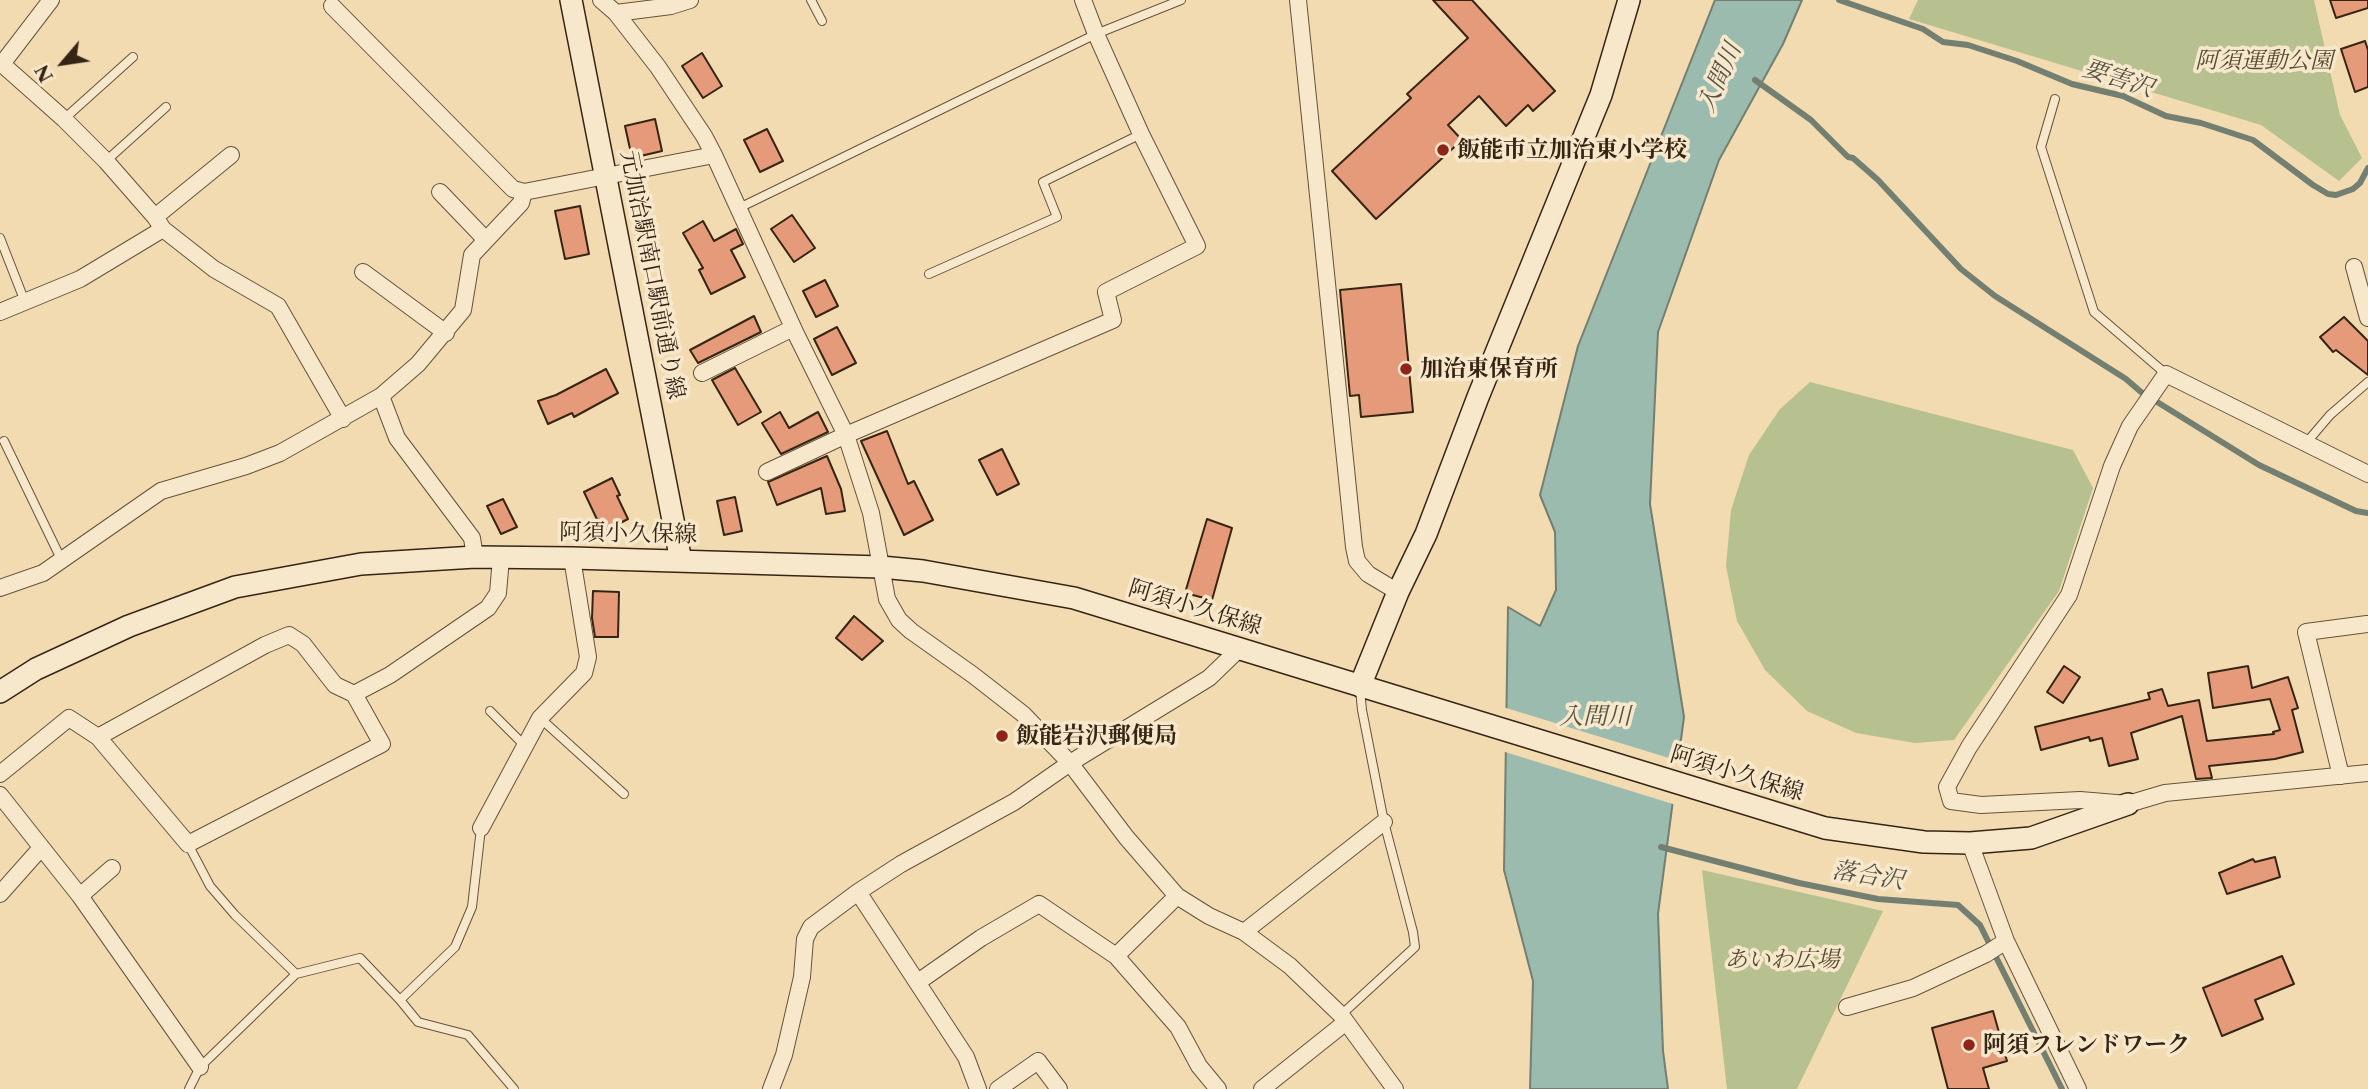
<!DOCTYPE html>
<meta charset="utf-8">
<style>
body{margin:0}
#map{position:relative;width:2368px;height:1089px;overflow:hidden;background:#f3dbb1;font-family:"Libre Caslon Text",serif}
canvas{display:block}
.north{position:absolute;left:28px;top:28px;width:70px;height:70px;-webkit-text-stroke:5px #f7e8cc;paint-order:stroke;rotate:241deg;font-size:19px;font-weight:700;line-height:28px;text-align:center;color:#362515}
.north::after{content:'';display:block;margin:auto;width:24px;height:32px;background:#362515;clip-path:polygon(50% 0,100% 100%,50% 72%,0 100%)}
</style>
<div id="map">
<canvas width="2368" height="1089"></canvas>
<div class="north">N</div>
</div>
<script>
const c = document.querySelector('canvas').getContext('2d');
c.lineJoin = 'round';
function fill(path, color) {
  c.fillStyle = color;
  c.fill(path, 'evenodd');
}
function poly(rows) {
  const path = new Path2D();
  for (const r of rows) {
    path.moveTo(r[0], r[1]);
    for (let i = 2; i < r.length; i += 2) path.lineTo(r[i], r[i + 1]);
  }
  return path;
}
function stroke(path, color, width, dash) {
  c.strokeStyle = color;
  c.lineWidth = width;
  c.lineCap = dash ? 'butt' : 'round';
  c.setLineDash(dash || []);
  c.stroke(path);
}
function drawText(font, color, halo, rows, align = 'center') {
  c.font = font + ' "Libre Caslon Text","Noto Serif JP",serif';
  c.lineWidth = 7;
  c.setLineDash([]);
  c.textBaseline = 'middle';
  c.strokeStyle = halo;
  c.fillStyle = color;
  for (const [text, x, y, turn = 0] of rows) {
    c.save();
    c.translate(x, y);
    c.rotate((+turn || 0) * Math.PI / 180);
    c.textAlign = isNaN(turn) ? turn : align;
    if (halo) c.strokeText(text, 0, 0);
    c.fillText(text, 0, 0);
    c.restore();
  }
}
fill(poly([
 [1918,0,2314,0,2340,115,2362,158,2339,181,2261,125,1909,19],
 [1810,382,2073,450,2093,488,2059,591,1954,740,1915,743,1856,733,1807,711,1765,670,1737,621,1726,566,1731,510,1749,455,1780,409],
 [1702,870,1883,911,1797,1089,1727,1089]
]), '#b6c18f');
const water = poly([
 [1715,0,1802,0,1783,44,1719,160,1658,332,1650,504,1684,717,1658,914,1663,1051,1668,1089,1530,1089,1533,981,1504,870,1508,607,1540,626,1556,590,1555,532,1540,495,1578,346,1715,0]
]);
fill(water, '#9bbbaf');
stroke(water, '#737f71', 2);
fill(poly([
 [1503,707,1682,762,1676,805,1502,751]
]), '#f3dbb1');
stroke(poly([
 [1839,0,1923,29,1943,42,1968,45,2017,61,2072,84,2123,96,2166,116,2201,123,2253,140,2313,185,2328,194,2336,195,2353,189,2360,183,2368,168],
 [1755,80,1811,120,1848,157,1853,158,1878,180,1961,269,1995,296,2126,379,2141,392,2259,465,2356,511,2368,513],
 [1661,847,1799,883,1878,899,1958,905,1980,925,2062,1089]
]), '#737f71', 6);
const building = poly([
 [1433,0,1472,0,1555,91,1533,111,1528,105,1506,126,1479,96,1448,125,1462,140,1376,219,1332,171,1411,98,1407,94,1468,38,1433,0],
 [2330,0,2368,0,2368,8,2336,18,2330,0],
 [2365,41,2368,50,2368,87,2355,92,2341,49,2365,41],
 [702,53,722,86,703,98,682,66,702,53],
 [655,119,662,151,632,158,625,126,655,119],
 [767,129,783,161,760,172,744,140,767,129],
 [580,206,589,254,565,259,555,211,580,206],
 [792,215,815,248,794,262,771,229,792,215],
 [703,221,714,241,736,229,743,244,731,250,745,277,711,294,699,270,703,268,683,233,703,221],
 [825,280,838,306,816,317,803,291,825,280],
 [1401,284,1413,412,1361,417,1359,395,1350,396,1340,290,1401,284],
 [754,316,761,332,698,363,690,350,754,316],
 [2344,317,2368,341,2368,375,2336,350,2333,352,2320,337,2344,317],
 [837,327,856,363,832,375,814,339,837,327],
 [735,368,761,412,738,425,712,380,735,368],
 [606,369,618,393,574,417,572,413,548,424,538,401,556,395,606,369],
 [780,412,789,428,818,412,828,432,781,454,762,423,780,412],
 [887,431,908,484,914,481,933,520,904,535,861,441,887,431],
 [1002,449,1019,484,997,495,979,460,1002,449],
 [827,456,841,489,845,511,826,514,821,488,777,505,768,482,827,456],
 [612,478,620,495,617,496,628,519,603,532,584,492,612,478],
 [735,497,742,531,724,535,717,501,735,497],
 [503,499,517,527,501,534,487,506,503,499],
 [1207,519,1232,528,1212,600,1185,593,1207,519],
 [593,591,619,592,618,637,595,637,592,618,593,591],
 [854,616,883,641,862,660,836,638,854,616],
 [2064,666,2080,677,2063,703,2047,692,2064,666],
 [2248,666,2252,688,2288,677,2298,708,2292,710,2303,752,2275,759,2209,766,2212,778,2196,779,2182,716,2131,733,2138,759,2109,766,2102,738,2090,741,2089,737,2041,750,2035,727,2150,699,2148,693,2162,689,2168,706,2199,700,2207,741,2274,734,2273,732,2280,730,2270,699,2213,708,2208,673,2248,666],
 [2275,857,2280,877,2227,894,2219,873,2253,859,2255,862,2275,857],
 [2282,956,2294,984,2255,1000,2263,1019,2222,1036,2203,988,2282,956],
 [1993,1011,2007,1061,1983,1068,1989,1089,1948,1089,1932,1028,1993,1011]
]);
fill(building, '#e59b79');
stroke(building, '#362515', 2);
const lane = poly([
 [811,0,822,21],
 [2055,99,2041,147,2094,312,2166,374],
 [64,119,133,57],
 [106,161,166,107],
 [739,208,1096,34,1181,0],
 [0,238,25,302],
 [929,274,1057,217,1043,182,1141,134],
 [4,441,62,561],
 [2307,442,2330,415,2368,382],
 [490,711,524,745],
 [540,718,624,794],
 [188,844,210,886,235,915,296,974,360,958,400,1000,418,1022,468,1035,514,1089],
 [400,1000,455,947,472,907,481,828],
 [1341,1015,1415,947,1413,932,1384,822,1362,710,1360,689],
 [189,1089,200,1067,296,974]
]);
const street = poly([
 [51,0,2,64,64,119,106,161,155,217,163,229,214,269,278,306,343,419],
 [601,0,616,13,658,67,704,136,714,155,796,334,846,435,871,513,887,599,899,620,911,631,973,675,1023,714,1070,763,1126,837,1177,896,1209,916,1244,932,1290,966,1341,1015,1395,1089],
 [1298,0,1354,547,1357,561,1368,574,1398,592],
 [332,6,513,189,524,192,714,155],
 [616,13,671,6,690,0],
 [440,192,486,240],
 [155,217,231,155],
 [2354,267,2368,318],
 [363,272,446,333],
 [0,312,80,279,163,229],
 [702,373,793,328],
 [381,396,397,438,472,538,475,557],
 [767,472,846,435,1113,320,1106,292,1197,246,1141,134,1096,34,1083,0],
 [2368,474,2166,374,2130,426,2112,466,2069,595,1969,747,1947,787,1951,801,1981,805,2080,800,2128,804,2165,793,2368,773],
 [0,588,43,573,161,491,246,466,280,453,381,396,418,364,463,310,472,255,521,203,524,192],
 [354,694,390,675,488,608,498,593,501,558],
 [0,774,69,718,98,737,188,844,382,744,354,694,335,685,303,644,289,635,265,645,98,737],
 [2341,776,2306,632,2367,624],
 [0,795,80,896,200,1067],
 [481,828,540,718,584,673,588,657,572,558],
 [1970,843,2006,941,2078,1089],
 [858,892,966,1057,978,1089],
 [0,894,40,849],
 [80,896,112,868],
 [1177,896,1116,956,1178,1027,1199,1066,1218,1089],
 [1244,932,1384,822],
 [918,982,981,938,1039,904,1116,956],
 [1847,1007,1913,988,1986,954,2006,941],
 [771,1089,784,1055,802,977,805,939,811,927,858,892,901,864,1014,802,1070,763,1209,678,1238,650],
 [998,1089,1038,1061,1059,1089],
 [1262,1089,1346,1022]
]);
const secondary = poly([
 [571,0,681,561],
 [1360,686,1398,592,1426,534,1478,397,1601,95,1629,0],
 [0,692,36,669,129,626,235,587,361,564,475,557,572,558,881,567,923,571,1074,598,1825,828,1924,842,1970,843,2031,838,2128,804]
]);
stroke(lane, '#65523c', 10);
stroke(street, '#65523c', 18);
stroke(secondary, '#362515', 24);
stroke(lane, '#f7e8cc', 8);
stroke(street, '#f7e8cc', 16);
stroke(secondary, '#f7e8cc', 21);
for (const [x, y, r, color] of [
 [1443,150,7,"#8f2418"],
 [1406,369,7,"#8f2418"],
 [1002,736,7,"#8f2418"],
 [1969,1045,7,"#8f2418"]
]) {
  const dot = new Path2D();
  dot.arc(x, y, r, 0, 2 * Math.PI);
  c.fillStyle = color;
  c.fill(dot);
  stroke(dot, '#f7e8cc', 2.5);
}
drawText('italic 23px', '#564c34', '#f7e8cc', [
 ["阿須運動公園",2264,61],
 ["あいわ広場",1782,960]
]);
drawText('bold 23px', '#362515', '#f7e8cc', [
 ["飯能市立加治東小学校",1457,150],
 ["加治東保育所",1420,369],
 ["飯能岩沢郵便局",1016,736],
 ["阿須フレンドワーク",1983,1045]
], 'left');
drawText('23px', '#362515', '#f7e8cc', [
 ["元加治駅南口駅前通り線",652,275,79],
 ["阿須小久保線",628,534,1],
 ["阿須小久保線",1195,608,17],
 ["阿須小久保線",1737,774,17]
]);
drawText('italic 24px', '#545243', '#f7e8cc', [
 ["入間川",1720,78,-66],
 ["要害沢",2118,79,18],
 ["入間川",1595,717],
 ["落合沢",1868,876,9]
]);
</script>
